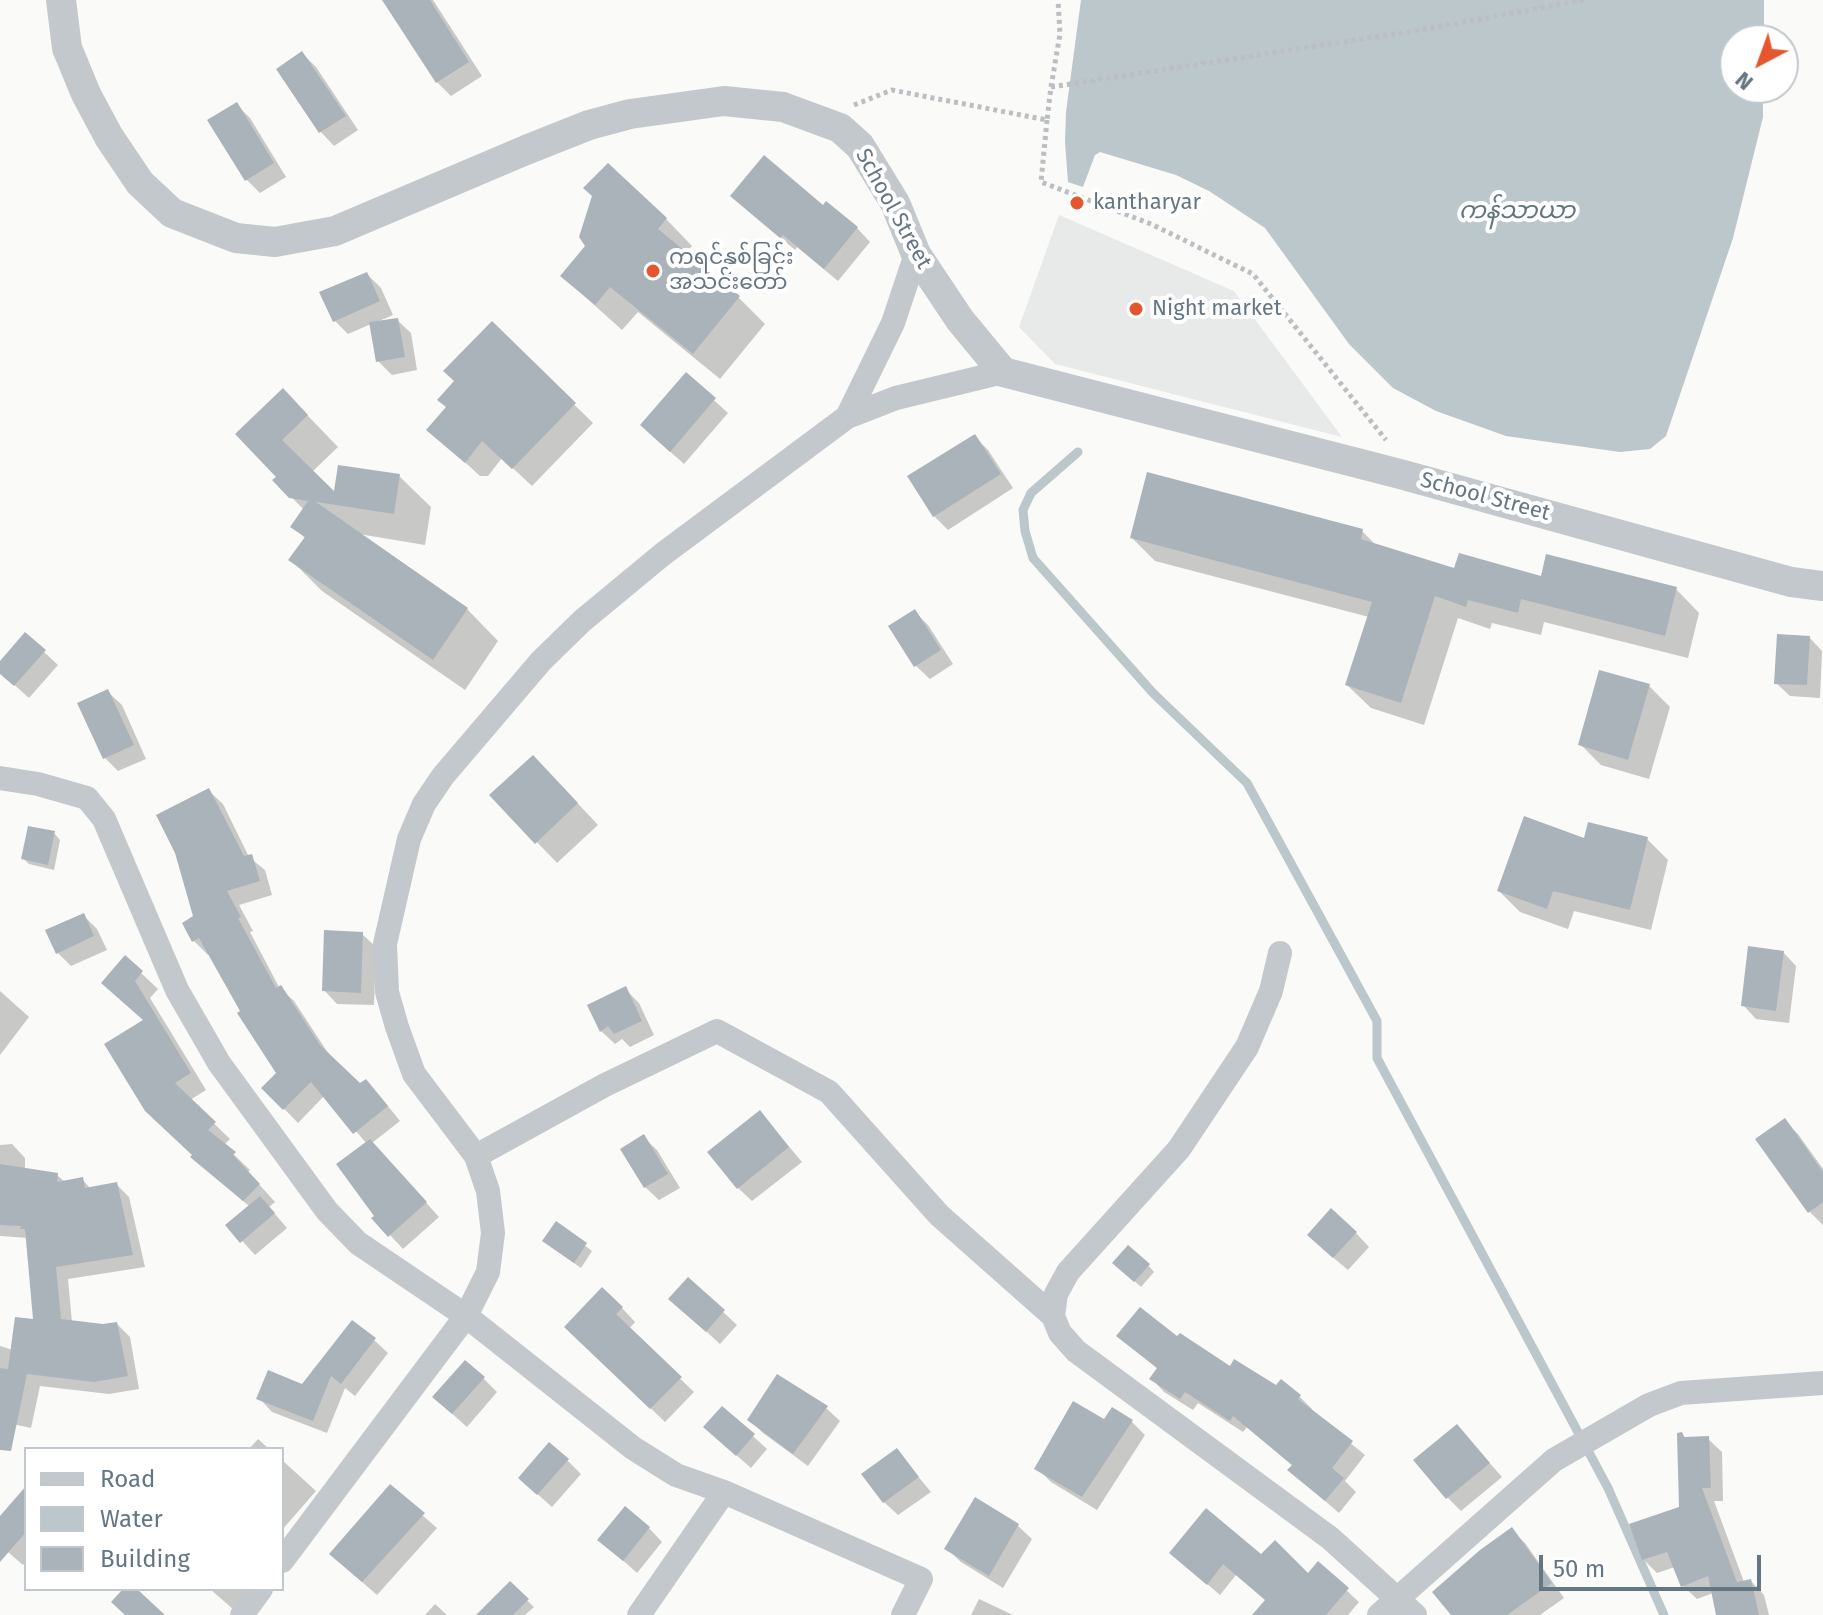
<!DOCTYPE html>
<meta charset="utf-8">
<style>
body{margin:0}
#map{position:relative;width:1823px;height:1615px;overflow:hidden;background:#fafaf8;font-family:"Fira Sans",sans-serif}
canvas{display:block}
.legend{position:absolute;left:24px;top:1447px;width:260px;height:144px;box-sizing:border-box;background:#fff;border:2px solid #c1c8cd;margin:0;padding:10px 14px;list-style:none;font-size:24px;color:#657683}
.legend li{display:flex;align-items:center;gap:16px;height:40px}
.legend b{width:40px;border:2px solid #c1c8cd}
.north{position:absolute;left:1719px;top:24px;width:80px;height:80px;box-sizing:border-box;background:#fff;border:2px solid #c1c8cd;border-radius:50%;rotate:221deg;font-size:22px;font-weight:700;line-height:32px;text-align:center;color:#657683}
.north::after{content:'';display:block;margin:auto;width:28px;height:36px;background:#e4572e;clip-path:polygon(50% 0,100% 100%,50% 72%,0 100%)}
.scale{position:absolute;left:1539px;top:1555px;width:222px;height:36px;box-sizing:border-box;border:4px solid #657683;border-top:0;padding-left:10px;font-size:24px;line-height:28px;white-space:nowrap;color:#657683;-webkit-text-stroke:6px #fff;paint-order:stroke}
</style>
<div id="map">
<canvas width="1823" height="1615"></canvas>
<ul class="legend">
<li><b style="height:10px;background:#c3c8cc"></b>Road</li>
<li><b style="height:22px;background:#bbc7cb"></b>Water</li>
<li><b style="height:22px;background:#aab3b9"></b>Building</li>
</ul>
<div class="north">N</div>
<div class="scale">50 m</div>
</div>
<script>
const c = document.querySelector('canvas').getContext('2d');
c.lineJoin = 'round';
function fill(path, color) {
  c.fillStyle = color;
  c.fill(path, 'evenodd');
}
function poly(rows) {
  const path = new Path2D();
  for (const r of rows) {
    path.moveTo(r[0], r[1]);
    for (let i = 2; i < r.length; i += 2) path.lineTo(r[i], r[i + 1]);
  }
  return path;
}
function stroke(path, color, width, dash) {
  c.strokeStyle = color;
  c.lineWidth = width;
  c.lineCap = dash ? 'butt' : 'round';
  c.setLineDash(dash || []);
  c.stroke(path);
}
function drawText(font, color, halo, rows, align = 'center') {
  c.font = font + ' "Fira Sans","Noto Sans Myanmar",sans-serif';
  c.lineWidth = 8;
  c.setLineDash([]);
  c.textBaseline = 'middle';
  c.strokeStyle = halo;
  c.fillStyle = color;
  for (const [text, x, y, turn = 0] of rows) {
    c.save();
    c.translate(x, y);
    c.rotate((+turn || 0) * Math.PI / 180);
    c.textAlign = isNaN(turn) ? turn : align;
    if (halo) c.strokeText(text, 0, 0);
    c.fillText(text, 0, 0);
    c.restore();
  }
}
fill(poly([
 [1059,215,1234,291,1342,437,1055,364,1019,327]
]), '#e8e9e9');
fill(poly([
 [1081,0,1764,0,1764,40,1735,40,1735,88,1763,88,1763,117,1733,238,1666,436,1650,449,1620,452,1506,436,1436,411,1393,388,1349,344,1265,228,1209,191,1176,175,1100,152,1095,155,1083,187,1068,182,1065,142,1066,112]
]), '#bbc7cb');
fill(poly([
 [397,0,433,0,482,76,451,96,437,82],
 [302,53,316,67,358,130,334,146,321,132,278,69],
 [236,104,250,118,286,177,260,193,246,179],
 [746,209,857,228,870,242,838,281,797,247,795,250],
 [666,219,692,246,685,254,739,298,765,324,720,379,638,312,622,330,562,276,588,246],
 [367,274,381,288,393,315,379,321,397,320,411,333,417,370,392,375,378,361,371,324,348,334,334,320],
 [492,324,593,423,532,486,502,458,488,476,480,476,433,433,448,407,457,381],
 [686,375,728,413,684,464,656,439],
 [283,390,338,447,312,472,335,495,399,476,431,507,425,545,359,534,467,609,498,641,465,690,322,591,291,560,306,539,293,527,304,510,275,480,279,477],
 [975,437,988,450,1013,488,948,530,934,516],
 [1362,531,1377,546,1455,571,1676,589,1699,613,1688,658,1544,622,1541,635,1492,623,1490,629,1458,618,1424,725,1371,708,1347,685,1369,617,1155,561,1132,538],
 [914,611,928,625,953,664,930,679,916,666],
 [1809,637,1822,651,1820,698,1790,696,1776,683],
 [44,652,58,665,29,698,0,672,0,664],
 [1649,686,1670,707,1649,779,1601,765,1580,744],
 [108,692,122,705,146,759,118,771,105,758],
 [554,778,598,825,557,863,537,842],
 [209,791,223,804,249,857,265,870,272,895,239,905,253,931,250,932,279,987,294,1001,332,1059,360,1086,379,1095,400,1121,372,1143,439,1217,403,1249,390,1235,377,1216,367,1144,325,1095,298,1123,264,1088,279,1073,210,953,208,955,194,941,184,923,196,917],
 [54,833,60,840,54,870,29,864,23,858],
 [1647,839,1668,860,1651,930,1574,911,1568,929,1520,912,1499,891],
 [83,915,97,929,107,950,71,966,58,953],
 [362,934,376,947,374,1005,337,1004,324,990],
 [1783,952,1796,966,1789,1023,1756,1019,1743,1005],
 [125,958,158,989,150,998,206,1090,190,1100,230,1139,224,1145,250,1170,248,1172,275,1202,269,1207,287,1228,255,1255,228,1225,250,1207,193,1157],
 [625,989,639,1003,654,1035,630,1047,622,1039,615,1044,601,1031],
 [0,991,29,1017,0,1055],
 [760,1112,802,1162,752,1201,738,1188],
 [1784,1120,1798,1134,1823,1169,1823,1225,1809,1211],
 [643,1137,657,1150,680,1188,659,1200,645,1187],
 [12,1144,25,1158,25,1170,57,1175,65,1182,82,1179,91,1189,116,1184,129,1197,145,1267,68,1279,72,1322,103,1326,117,1324,130,1337,139,1389,109,1394,40,1386,31,1428,8,1423,0,1416,0,1346,13,1350,35,1321,28,1238,0,1236,0,1145],
 [557,1224,592,1251,581,1268,551,1247],
 [1356,1233,1369,1247,1348,1270,1323,1249],
 [1148,1265,1154,1272,1141,1287,1121,1269],
 [688,1279,737,1325,720,1344,685,1312],
 [622,1308,635,1322,629,1329,694,1392,665,1422,567,1327],
 [1119,1336,1178,1339,1231,1369,1276,1388,1281,1381,1300,1397,1312,1409,1311,1411,1365,1455,1345,1481,1356,1492,1339,1513,1303,1482,1293,1466,1247,1427,1243,1432,1198,1403,1193,1410,1164,1392,1152,1379,1158,1369],
 [374,1340,388,1353,355,1396,345,1388,327,1433,272,1412,259,1398,303,1386],
 [483,1378,497,1392,467,1427,449,1411],
 [722,1408,767,1449,751,1468,719,1440],
 [826,1408,840,1421,808,1466,763,1433,749,1419],
 [1105,1421,1132,1422,1145,1435,1097,1510,1051,1482,1037,1468],
 [1457,1426,1502,1477,1461,1511,1448,1498],
 [1682,1434,1687,1439,1708,1439,1722,1452,1723,1501,1714,1501,1744,1582,1751,1581,1764,1595,1769,1615,1718,1615,1713,1593,1697,1599,1683,1586,1675,1567,1657,1573,1643,1559,1681,1509],
 [258,1439,269,1449,249,1449],
 [897,1451,931,1492,898,1515,884,1502],
 [282,1460,316,1491,282,1530],
 [567,1460,581,1474,552,1507,534,1491],
 [390,1487,437,1528,377,1595,346,1568],
 [976,1500,1018,1526,1032,1539,1003,1588,961,1562,947,1549],
 [26,1509,26,1561,23,1565,0,1545,0,1519],
 [649,1528,662,1542,637,1573,600,1540],
 [1511,1530,1525,1543,1564,1598,1540,1615,1453,1615],
 [1171,1553,1261,1556,1308,1576,1318,1564,1359,1602,1348,1615,1255,1615,1267,1601,1236,1575,1220,1595],
 [510,1584,534,1607,525,1615,505,1615],
 [210,1589,253,1589,234,1610],
 [979,1599,1013,1615,971,1615],
 [435,1604,447,1615,425,1615]
]), '#0003');
stroke(poly([
 [1078,452,1031,493,1023,510,1025,531,1033,558,1153,693,1247,783,1377,1021,1377,1058,1608,1488,1664,1615]
]), '#bbc7cb', 9);
fill(poly([
 [382,0,430,0,469,62,436,83],
 [302,51,346,116,319,133,276,69],
 [237,102,274,163,245,181,207,120],
 [764,155,823,205,826,201,858,227,824,269,783,235,780,238,730,196],
 [608,163,667,218,658,229,740,296,693,354,610,287,595,305,560,276,585,246,579,237,592,196,583,188],
 [367,272,380,301,333,322,319,292],
 [398,318,405,357,376,362,369,322],
 [492,321,576,403,512,469,482,441,465,463,426,430,446,407,437,400,454,381,443,371],
 [686,372,716,398,670,452,640,425],
 [283,388,308,415,282,440,334,491,338,465,400,474,394,514,316,502,468,608,433,660,288,560,305,537,290,527,308,501,289,498,272,480,276,477,235,434],
 [975,434,1001,474,933,517,907,476],
 [1147,472,1363,529,1361,539,1454,568,1459,553,1541,576,1546,554,1677,587,1665,636,1521,599,1518,613,1468,600,1466,607,1435,596,1401,703,1345,685,1372,602,1130,538],
 [915,609,941,650,914,667,888,626],
 [25,632,46,650,14,686,0,674,0,661],
 [1777,634,1810,636,1807,685,1774,684],
 [1599,670,1650,684,1628,760,1578,745],
 [108,689,134,745,103,759,77,703],
 [533,755,578,803,535,844,489,795],
 [209,788,244,856,252,854,260,881,227,891,241,917,238,918,276,988,281,985,320,1045,360,1083,366,1079,388,1106,353,1134,311,1082,283,1110,261,1088,276,1073,237,1013,240,1011,199,938,192,942,182,923,193,916,175,853,156,815],
 [1524,816,1584,838,1588,822,1648,837,1630,910,1553,891,1547,909,1497,891],
 [28,826,55,831,48,865,21,859],
 [84,913,94,936,56,954,45,930],
 [324,930,363,932,361,993,322,991],
 [1748,946,1784,951,1776,1011,1741,1006],
 [125,955,143,971,135,981,191,1073,175,1083,216,1122,208,1130,236,1152,233,1155,260,1184,243,1201,190,1157,192,1155,145,1111,104,1044,143,1020,101,983],
 [626,986,642,1021,614,1034,608,1026,600,1032,587,1005],
 [760,1110,789,1147,737,1189,707,1152],
 [1785,1118,1823,1172,1823,1202,1808,1213,1755,1139],
 [644,1134,668,1174,644,1188,620,1149],
 [370,1139,427,1202,388,1237,371,1218,374,1216,336,1164],
 [0,1164,58,1173,57,1182,83,1177,85,1188,117,1182,133,1255,56,1267,61,1319,103,1324,117,1322,128,1376,94,1382,27,1374,11,1451,0,1450,0,1368,8,1369,15,1317,33,1319,25,1229,20,1229,21,1226,0,1225],
 [260,1196,275,1213,240,1243,225,1225],
 [1331,1208,1357,1232,1333,1258,1307,1235],
 [556,1221,587,1243,574,1263,542,1241],
 [1128,1245,1150,1264,1134,1282,1112,1263],
 [688,1277,725,1310,706,1332,668,1299],
 [602,1287,623,1307,616,1314,682,1377,650,1409,564,1327],
 [1140,1307,1177,1336,1180,1333,1230,1366,1234,1359,1276,1385,1281,1379,1301,1395,1298,1399,1353,1441,1332,1468,1344,1478,1325,1501,1287,1470,1292,1465,1233,1416,1230,1421,1185,1392,1180,1399,1149,1379,1157,1368,1116,1336],
 [352,1320,376,1338,341,1384,331,1376,313,1421,256,1399,268,1370,302,1384],
 [465,1360,485,1377,452,1414,432,1397],
 [777,1374,828,1406,793,1454,747,1420],
 [1073,1401,1104,1419,1112,1407,1133,1420,1082,1497,1034,1469],
 [722,1406,755,1434,736,1456,703,1427],
 [1457,1424,1490,1463,1446,1499,1413,1460],
 [1682,1432,1684,1437,1709,1436,1711,1488,1702,1488,1737,1582,1751,1579,1759,1615,1716,1615,1708,1576,1681,1587,1667,1552,1642,1560,1629,1524,1679,1507,1677,1433],
 [549,1442,569,1459,537,1495,518,1478],
 [897,1448,919,1477,883,1503,861,1474],
 [390,1484,425,1513,362,1582,329,1554],
 [26,1486,26,1532,0,1562,0,1516],
 [975,1497,1019,1524,989,1576,944,1549],
 [625,1506,650,1527,623,1561,597,1540],
 [1206,1508,1261,1554,1275,1540,1308,1573,1318,1561,1349,1588,1326,1615,1252,1615,1265,1600,1223,1564,1207,1585,1169,1553],
 [1512,1527,1552,1583,1507,1615,1451,1615,1432,1592,1480,1550],
 [510,1581,529,1599,513,1615,476,1615],
 [123,1589,137,1589,165,1615,125,1615,111,1602]
]), '#aab3b9');
stroke(poly([
 [1051,87,1060,34,1058,0],
 [854,105,892,90,1047,120,1051,87,1414,31,1584,0],
 [1047,120,1041,182,1151,224,1253,274,1386,440]
]), '#bbbfc2', 5, [4, 4]);
stroke(poly([
 [847,417,893,323,916,254],
 [0,778,38,784,87,798,104,819,177,990,219,1063,327,1211,358,1243,466,1316,633,1448,676,1475,724,1492,921,1579,903,1615],
 [1280,953,1271,991,1247,1047,1179,1149,1068,1272,1056,1294,1053,1316,1060,1333,1076,1351,1330,1538,1415,1615],
 [476,1156,605,1085,717,1031,829,1092,939,1215,1053,1316],
 [282,1561,466,1316,488,1272,493,1233,488,1191,476,1156,414,1074,397,1027,387,992,385,944,409,839,424,804,443,776,541,661,582,621,663,554,847,417,896,398,1003,372],
 [242,1615,261,1589],
 [639,1615,724,1492],
 [1379,1615,1554,1460,1649,1405,1681,1393,1823,1383]
]), '#c3c8cc', 24);
stroke(poly([
 [61,0,67,48,86,94,109,137,140,183,172,213,236,238,275,242,335,231,526,150,589,125,630,114,724,101,783,107,840,128,860,146,895,203,916,254,960,320,1003,372,1400,474,1791,582,1823,586]
]), '#c3c8cc', 30);
for (const [x, y, r, color] of [
 [1077,203,8,"#e4572e"],
 [653,271,8,"#e4572e"],
 [1136,309,8,"#e4572e"]
]) {
  const dot = new Path2D();
  dot.arc(x, y, r, 0, 2 * Math.PI);
  c.fillStyle = color;
  c.fill(dot);
  stroke(dot, '#fff', 3);
}
drawText('22px', '#657683', '#fff', [
 ["kantharyar",1093,203],
 ["ကရင်နှစ်ခြင်း",669,258],
 ["အသင်းတော်",669,283],
 ["Night market",1152,309]
], 'left');
drawText('22px', '#657683', '#fff', [
 ["School Street",893,209,61],
 ["School Street",1485,497,15]
]);
drawText('italic 24px', '#60757c', '#fff', [
 ["ကန်သာယာ",1517,211]
]);
</script>
